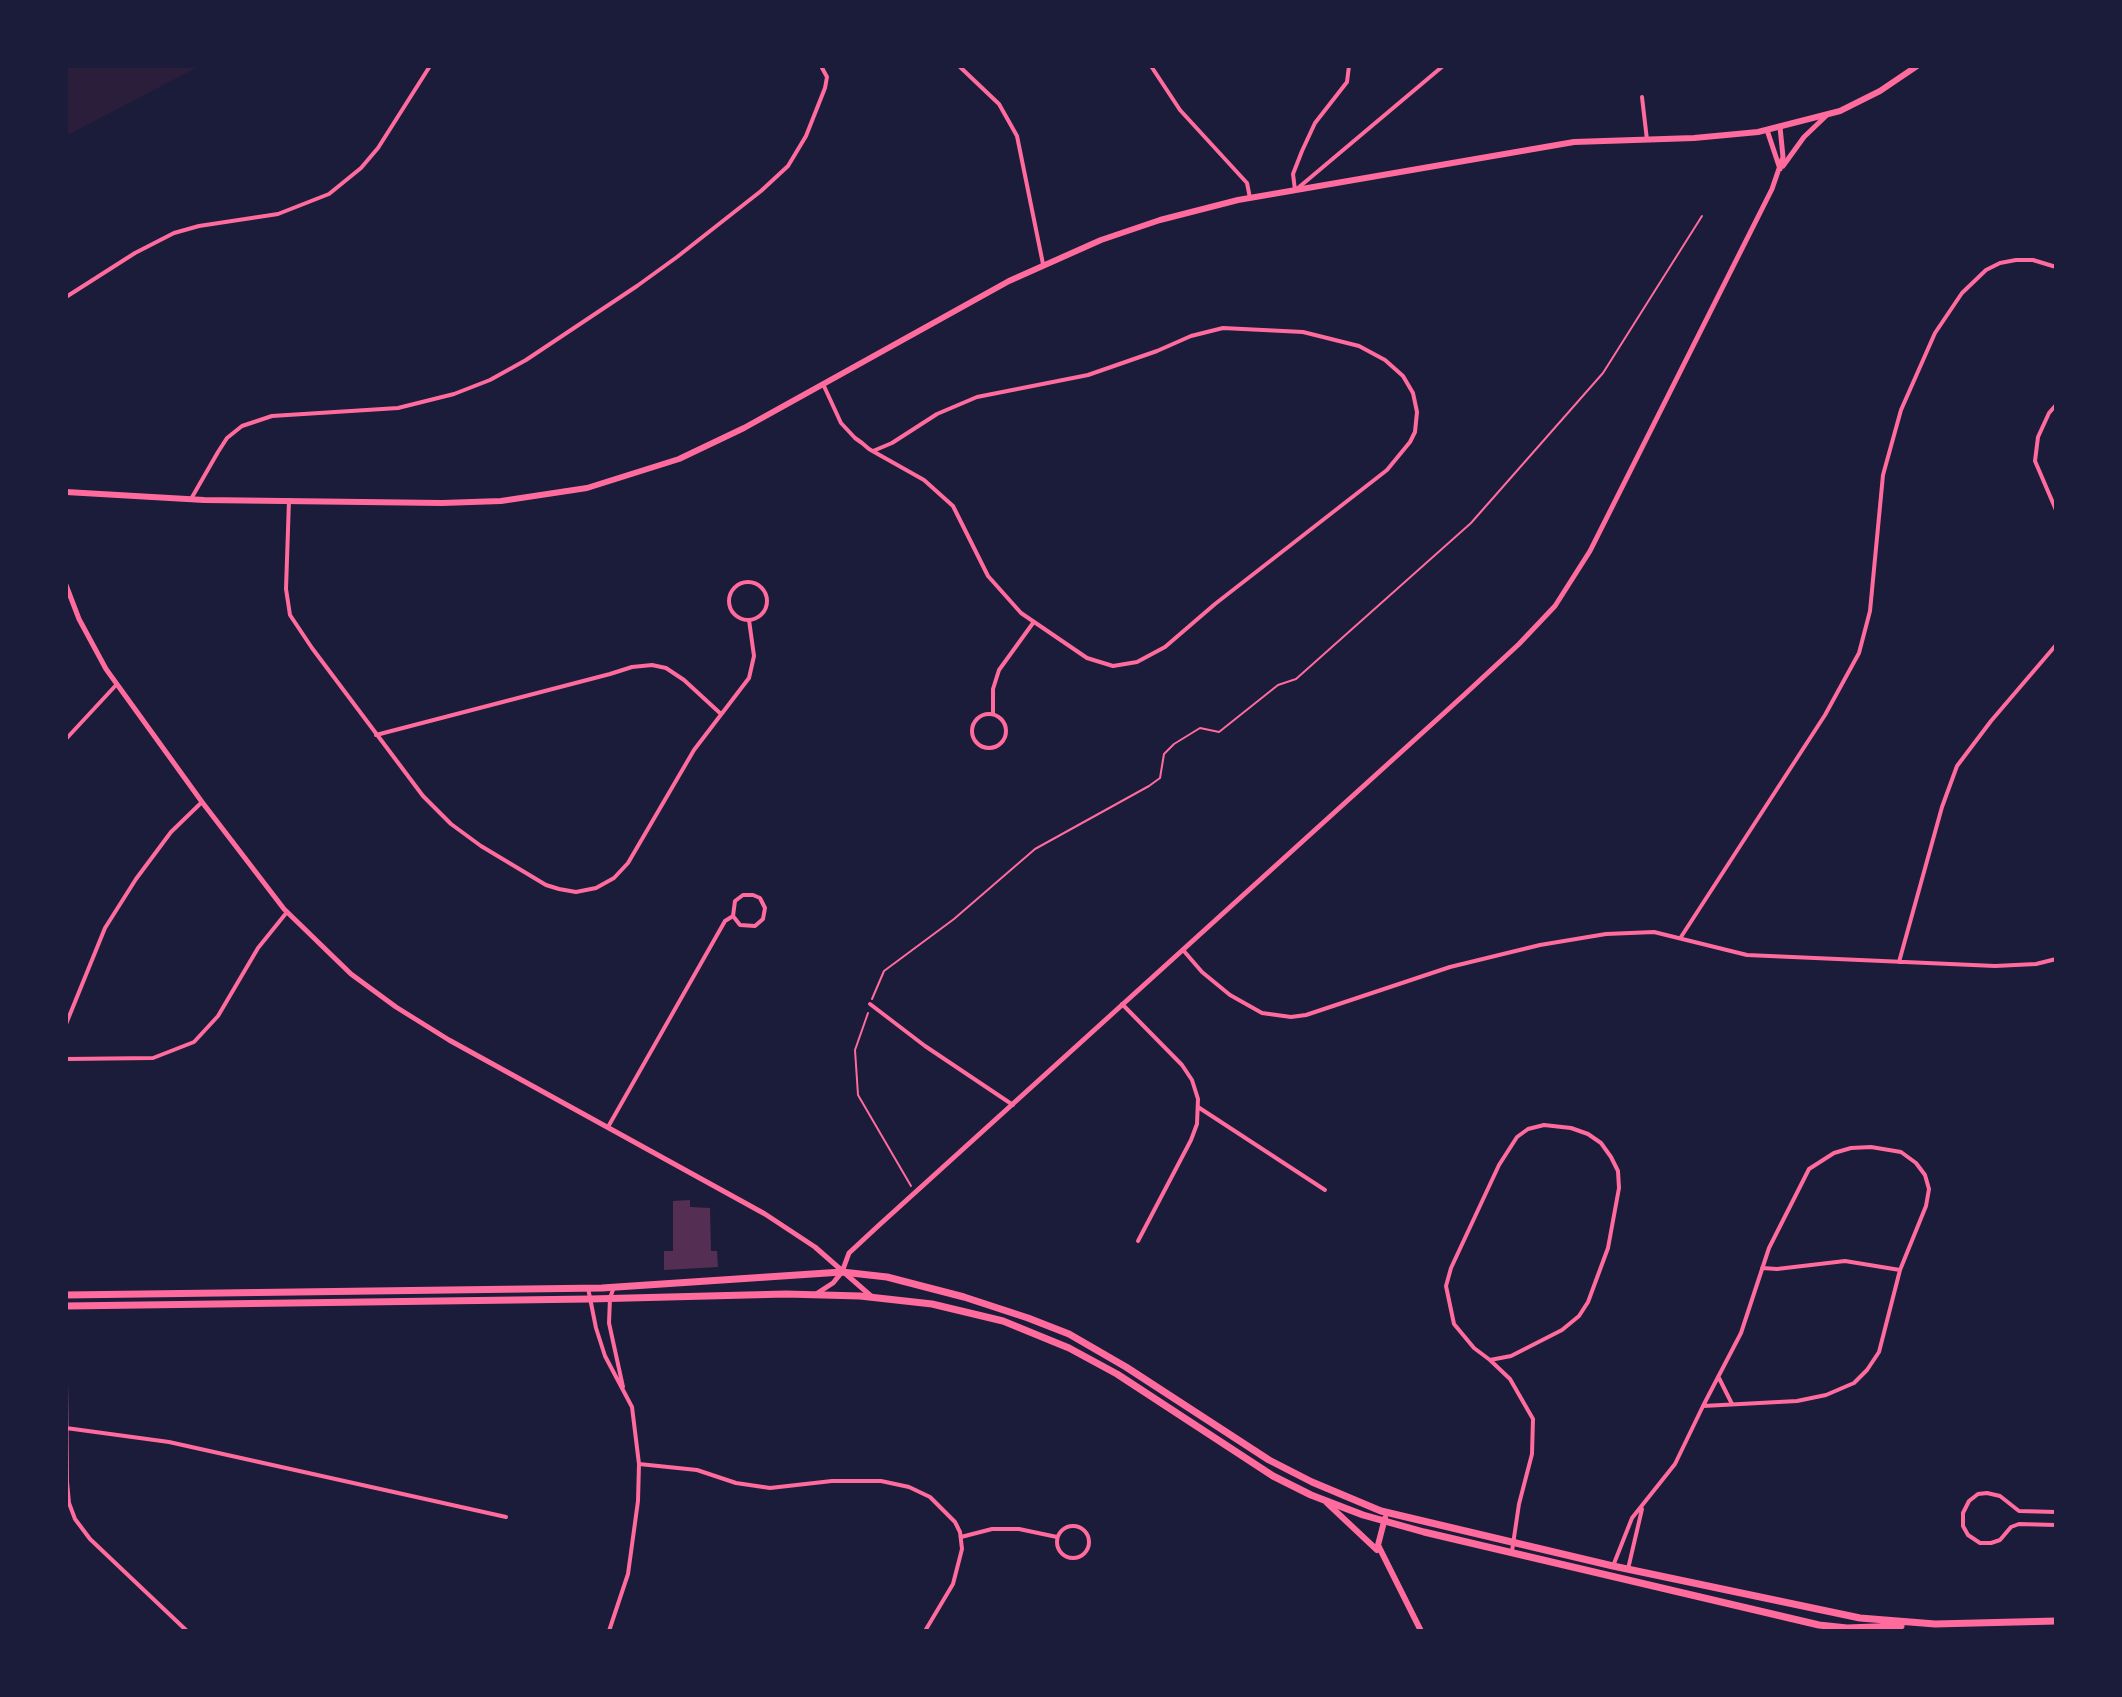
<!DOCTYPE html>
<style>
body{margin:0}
#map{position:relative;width:2122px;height:1697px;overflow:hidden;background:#1b1b3a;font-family:"Fira Sans Condensed",sans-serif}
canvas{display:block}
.frame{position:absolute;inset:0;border:68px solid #1b1b3a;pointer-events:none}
</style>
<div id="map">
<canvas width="2122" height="1697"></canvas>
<div class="frame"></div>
</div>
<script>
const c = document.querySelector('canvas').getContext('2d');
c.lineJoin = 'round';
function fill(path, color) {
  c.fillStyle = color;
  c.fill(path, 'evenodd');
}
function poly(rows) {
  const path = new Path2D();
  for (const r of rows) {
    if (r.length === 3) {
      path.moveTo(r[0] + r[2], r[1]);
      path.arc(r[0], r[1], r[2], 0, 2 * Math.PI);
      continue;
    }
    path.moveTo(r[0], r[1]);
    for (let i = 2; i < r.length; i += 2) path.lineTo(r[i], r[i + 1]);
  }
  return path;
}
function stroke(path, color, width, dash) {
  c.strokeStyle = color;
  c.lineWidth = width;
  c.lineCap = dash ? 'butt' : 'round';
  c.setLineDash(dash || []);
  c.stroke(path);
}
fill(poly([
 [66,66,200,66,66,136]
]), '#2a1e3b');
fill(poly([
 [690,1200,690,1207,710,1208,711,1251,717,1251,718,1267,664,1270,664,1251,673,1251,673,1201]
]), '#542f53');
stroke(poly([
 [872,999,884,971,954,919,1035,849,1149,786,1160,778,1164,754,1174,744,1200,728,1219,732,1278,685,1296,679,1471,523,1603,373,1702,216],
 [868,1013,855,1050,858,1095,911,1186]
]), '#ff6b9d', 2);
stroke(poly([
 [959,66,999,104,1017,136,1043,264],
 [1151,66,1180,110,1247,183,1250,198],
 [1642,97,1647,140],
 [1298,188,1443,66],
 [1295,190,1293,174,1302,151,1315,123,1347,82,1349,66],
 [66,297,135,253,174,233,199,226,278,214,329,194,361,168,378,148,430,66],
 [823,384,841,423,855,438,862,443,869,449,876,453,924,480,953,506,988,576,1021,613,1087,658,1113,666,1137,662,1165,647,1215,604,1387,470,1410,442,1415,432,1417,412,1413,393,1403,376,1385,360,1359,346,1303,332,1223,328,1191,336,1157,351,1088,375,977,397,937,414,892,443,873,451],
 [2056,405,2049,413,2038,437,2035,461,2056,510],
 [191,499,218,452,227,438,242,426,272,416,398,408,454,394,490,380,526,360,637,286,677,257,761,191,788,166,806,136,825,88,827,77,821,66],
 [289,500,286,589,290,615,312,648,423,796,451,824,481,846,546,885,559,889,576,892,596,888,614,878,628,863,694,750,749,678,754,656,749,620],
 [748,601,19],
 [993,714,993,689,999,670,1033,623],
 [989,731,17],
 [376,735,610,674,632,667,652,665,666,668,684,680,721,714],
 [66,739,117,684],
 [1681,937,1825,715,1859,653,1870,611,1883,475,1901,410,1935,333,1962,293,1986,270,2000,263,2016,260,2033,260,2056,267],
 [1183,950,1202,972,1230,995,1262,1013,1291,1017,1306,1015,1450,967,1540,945,1606,934,1654,932,1747,955,1995,966,2036,964,2056,959],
 [1899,962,1942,807,1957,766,1991,721,2056,645],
 [870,1004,925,1046,1013,1105],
 [1122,1004,1182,1065,1192,1080,1198,1099,1197,1124,1191,1140,1138,1241],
 [66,1024,105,928,136,879,171,832,202,802],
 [66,1059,153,1058,194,1042,218,1016,258,948,287,912],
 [1198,1107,1325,1190],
 [608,1127,725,921,733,916,735,901,743,895,753,895,760,898,765,908,763,919,755,926,740,925,733,916],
 [1762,1268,1777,1269,1845,1261,1900,1270],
 [614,1287,610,1298,609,1323,623,1387],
 [588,1288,596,1328,605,1356,632,1407,639,1464,638,1501,628,1574,609,1631],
 [1490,1360,1474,1348,1454,1324,1446,1286,1451,1268,1499,1165,1517,1137,1528,1129,1544,1125,1571,1128,1588,1134,1601,1143,1611,1157,1618,1171,1619,1188,1608,1248,1588,1302,1579,1316,1562,1330,1511,1356,1490,1360,1510,1379,1533,1419,1532,1454,1519,1504,1512,1551],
 [1719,1378,1732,1404],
 [66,1381,67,1482,69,1503,75,1519,90,1539,187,1631],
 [66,1428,169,1442,506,1517],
 [639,1464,697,1470,736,1483,770,1488,832,1481,881,1481,909,1487,930,1497,955,1522,960,1532,962,1549,953,1584,925,1631],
 [2056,1512,2019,1511,2000,1496,1987,1493,1978,1494,1969,1501,1963,1513,1963,1526,1968,1535,1980,1543,1991,1543,2000,1540,2011,1527,2019,1524,2056,1525],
 [1073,1542,16],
 [961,1537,992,1529,1019,1529,1057,1537],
 [1613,1566,1632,1518,1675,1464,1703,1406,1741,1333,1769,1248,1809,1169,1834,1153,1851,1148,1871,1147,1901,1152,1916,1163,1925,1175,1929,1189,1926,1206,1900,1270,1879,1352,1867,1370,1854,1383,1826,1395,1797,1401,1703,1406],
 [1628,1569,1642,1509]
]), '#ff6b9d', 4);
stroke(poly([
 [1767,130,1780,169],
 [1783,166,1804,137,1828,114],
 [66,585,79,619,106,669,202,802,284,909,351,974,396,1007,449,1040,765,1214,815,1247,871,1296],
 [816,1294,833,1283,842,1272,849,1253,877,1227,1464,695,1519,644,1555,606,1590,551,1772,189,1783,157,1780,127]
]), '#ff6b9d', 5);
stroke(poly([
 [66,492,204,500,442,503,501,501,587,488,679,459,744,428,1009,281,1101,240,1160,220,1238,200,1574,142,1694,138,1758,132,1840,111,1880,91,1917,66],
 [1327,1503,1377,1550],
 [1385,1518,1378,1545,1421,1631]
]), '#ff6b9d', 6);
stroke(poly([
 [66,1295,602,1288,842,1272,887,1277,964,1297,1028,1318,1069,1334,1126,1367,1269,1460,1312,1482,1381,1511,1613,1566,1860,1618,1935,1624,2056,1621],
 [66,1306,590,1299,786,1294,860,1296,932,1304,1003,1321,1069,1348,1117,1374,1273,1476,1311,1495,1363,1515,1424,1532,1819,1625,1847,1628,1901,1626]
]), '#ff6b9d', 7);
</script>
